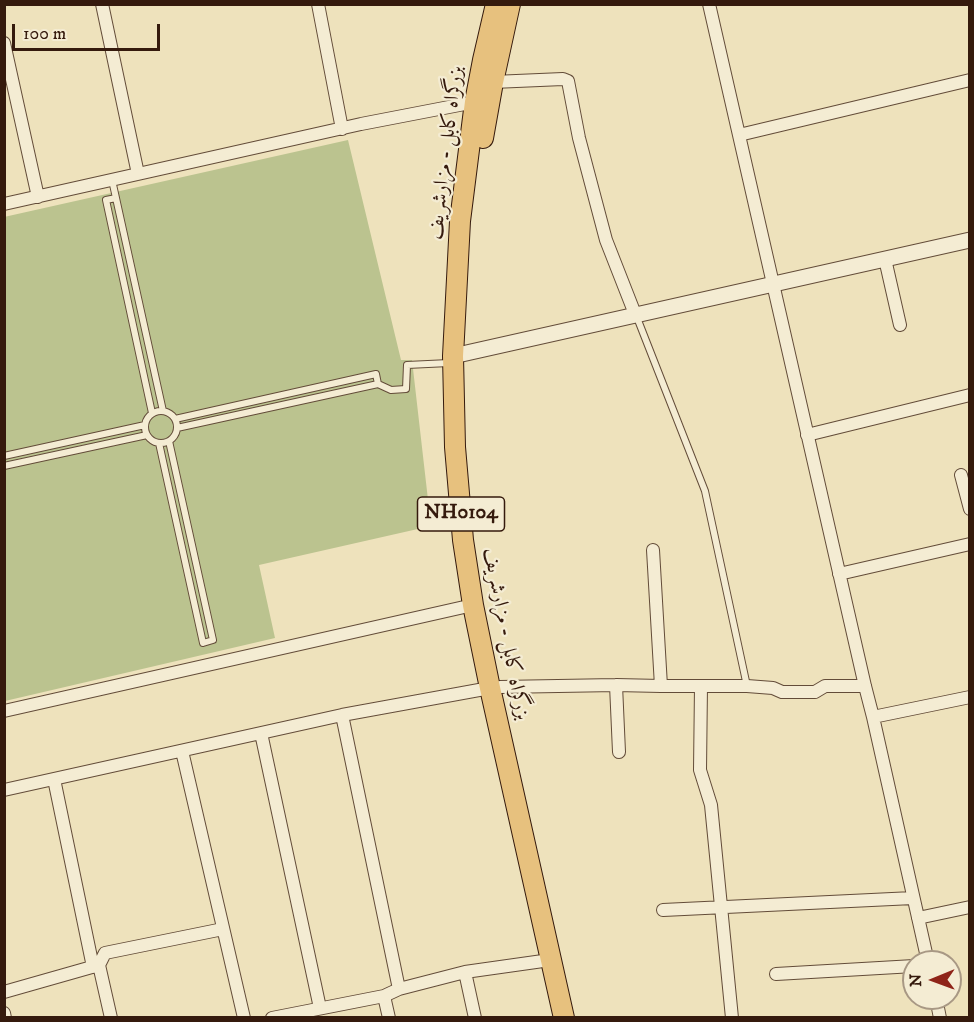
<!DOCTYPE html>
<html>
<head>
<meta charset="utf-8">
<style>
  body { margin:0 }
  #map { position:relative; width:974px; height:1022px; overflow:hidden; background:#eee2bc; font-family:"IM FELL DW Pica",serif }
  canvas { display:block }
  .frame { position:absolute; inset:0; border:6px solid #351a0d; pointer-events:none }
  .north { position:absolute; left:902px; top:950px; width:60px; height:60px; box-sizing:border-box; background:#f4ecd3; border:2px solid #a89884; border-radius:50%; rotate:269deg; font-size:16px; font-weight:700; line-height:24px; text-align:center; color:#351a0d }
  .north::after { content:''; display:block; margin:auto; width:21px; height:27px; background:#8f2418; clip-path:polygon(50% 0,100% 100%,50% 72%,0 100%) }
  .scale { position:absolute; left:12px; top:24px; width:148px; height:27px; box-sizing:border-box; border:3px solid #351a0d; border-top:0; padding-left:8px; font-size:18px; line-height:21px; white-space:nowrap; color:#351a0d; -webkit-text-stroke:4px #f4ecd3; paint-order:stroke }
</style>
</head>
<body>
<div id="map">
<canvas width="974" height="1022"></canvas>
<div class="frame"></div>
<div class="north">N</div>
<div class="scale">100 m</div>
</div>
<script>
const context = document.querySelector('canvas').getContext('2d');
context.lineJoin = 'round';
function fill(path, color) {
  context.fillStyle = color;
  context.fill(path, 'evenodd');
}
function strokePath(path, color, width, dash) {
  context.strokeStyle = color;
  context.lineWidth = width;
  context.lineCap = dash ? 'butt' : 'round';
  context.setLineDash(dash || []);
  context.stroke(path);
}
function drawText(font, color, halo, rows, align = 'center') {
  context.font = font + ' "IM FELL DW Pica",Amiri,serif';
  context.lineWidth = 4.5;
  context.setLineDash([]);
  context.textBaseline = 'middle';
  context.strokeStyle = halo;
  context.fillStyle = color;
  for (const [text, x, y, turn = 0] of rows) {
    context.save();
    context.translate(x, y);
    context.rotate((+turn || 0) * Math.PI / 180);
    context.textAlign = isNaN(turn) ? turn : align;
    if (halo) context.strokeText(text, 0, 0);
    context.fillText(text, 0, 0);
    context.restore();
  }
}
fill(new Path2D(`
  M348,140L401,360H412L431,526L259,565L275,638L5,701L4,217Z`), '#bbc38f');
const service = new Path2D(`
  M112,180L116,198
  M636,315L705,491L747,686
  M145 427a16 16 0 1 1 32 0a16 16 0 1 1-32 0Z
  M152,413L106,200L116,198L163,411
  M175,419L376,374L378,384L391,390L406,389L407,365L449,363
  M177,428L378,384
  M159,443L203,643L213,640L169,441
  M4,456L145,425
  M4,466L147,435`);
const minor = new Path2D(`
  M102,4L138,174
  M318,4L342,129
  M709,4L865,686L873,717L928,962
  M4,43L38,197
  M493,82L563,79L568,81L579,138L606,240L635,314
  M739,135L970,80
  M4,204L361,124L475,102
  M885,259L900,325
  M807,435L970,395
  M961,475L970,509
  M653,550L661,686
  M839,574L970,544
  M616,685L619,752
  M701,686L700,770L711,805L732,1018
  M500,687L616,685L661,686H747L773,688L782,692H815L825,686H865
  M4,711L473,605
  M342,715L399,989
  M873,717L970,697
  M261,733L320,1008
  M182,751L244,1018
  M54,779L93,967
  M4,790L342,715L490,688
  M663,910L913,898
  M918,918L970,907
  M99,965L111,1018
  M465,972L475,1018
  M776,974L914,966
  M4,992L99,965L105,953L223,929
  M384,996L389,1018
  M936,998L940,1018
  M4,1013L5,1018
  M272,1018L384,996L399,989L465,972L550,960`);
const tertiary = new Path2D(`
  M453,356L970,240`);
const trunk = new Path2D(`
  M496,4L483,60L475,102L460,221L453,356L455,447L463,540L473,605L490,688L564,1018
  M483,138L493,82L510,4`);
strokePath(service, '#634c39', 8);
strokePath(minor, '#634c39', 14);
strokePath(tertiary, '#634c39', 17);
strokePath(trunk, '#351a0d', 22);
strokePath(service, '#f4ecd3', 6);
strokePath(minor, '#f4ecd3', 12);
strokePath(tertiary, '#f4ecd3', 15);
strokePath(trunk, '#e7c17e', 20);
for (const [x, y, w] of [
  [461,514,87]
]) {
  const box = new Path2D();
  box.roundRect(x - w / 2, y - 17, w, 34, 4.5);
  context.fillStyle = '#f4ecd3';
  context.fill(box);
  strokePath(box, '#351a0d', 1.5);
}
drawText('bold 20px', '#351a0d', null, [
  ["NH0104",461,514]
]);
drawText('21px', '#351a0d', '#f4ecd3', [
  ["بزرگراه کابل - مزارشریف",447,153,-83],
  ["بزرگراه کابل - مزارشریف",505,634,79]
]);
</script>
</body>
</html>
